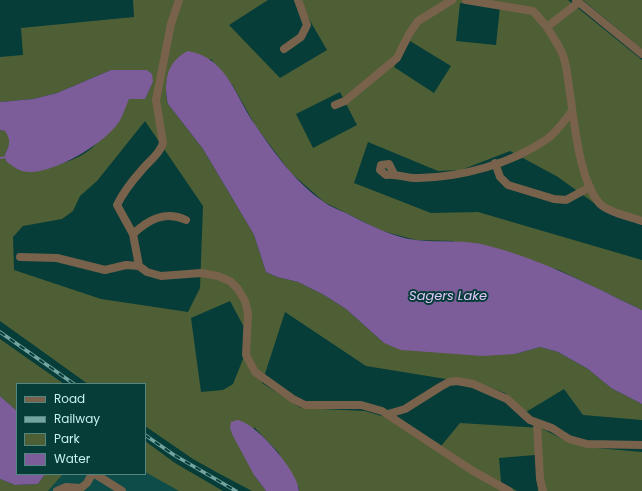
<!DOCTYPE html>
<html>
<head>
<meta charset="utf-8">
<style>
  body { margin:0 }
  #map { position:relative; width:642px; height:491px; overflow:hidden; background:#063d39; font-family:Poppins,sans-serif }
  canvas { display:block }
  .legend { position:absolute; left:16px; top:383px; width:130px; height:92px; box-sizing:border-box; background:#063d39; border:1px solid #538581; margin:0; padding:5px 7px; list-style:none; font-size:12px; color:#c7f2ed }
  .legend li { display:flex; align-items:center; gap:8px; height:20px }
  .legend b { width:20px; border:1px solid #538581 }
</style>
</head>
<body>
<div id="map">
<canvas width="642" height="491"></canvas>
<ul class="legend">
<li><b style="height:5px;background:#78624b"></b>Road</li>
<li><b style="height:5px;background:#74a49f"></b>Railway</li>
<li><b style="height:11px;background:#4e5f35"></b>Park</li>
<li><b style="height:11px;background:#7c5d99"></b>Water</li>
</ul>
</div>
<script>
const context = document.querySelector('canvas').getContext('2d');
context.lineJoin = 'round';
function fill(path, color) {
  context.fillStyle = color;
  context.fill(path, 'evenodd');
}
function strokePath(path, color, width, dash) {
  context.strokeStyle = color;
  context.lineWidth = width;
  context.lineCap = dash ? 'butt' : 'round';
  context.setLineDash(dash || []);
  context.stroke(path);
}
function drawText(font, color, halo, rows, align = 'center') {
  context.font = font + ' Poppins,sans-serif';
  context.lineWidth = 4;
  context.setLineDash([]);
  context.textBaseline = 'middle';
  context.strokeStyle = halo;
  context.fillStyle = color;
  for (const [text, x, y, turn = 0] of rows) {
    context.save();
    context.translate(x, y);
    context.rotate((+turn || 0) * Math.PI / 180);
    context.textAlign = isNaN(turn) ? turn : align;
    if (halo) context.strokeText(text, 0, 0);
    context.fillText(text, 0, 0);
    context.restore();
  }
}
fill(new Path2D(`
  M145,472L179,491H48L63,474H145Z`), '#0d4c48');
fill(new Path2D(`
  M133,0H268L229,25L280,78L327,50L298,0H568L642,60V219L594,203L558,177L510,151L461,170L438,171L368,142L354,183L431,213L478,212L642,260V310L559,270L452,241L416,240L382,231L324,202L290,172L255,125L233,86L211,59L167,79L166,96L168,104L203,149L247,223L254,235L266,272L277,277L298,282L324,295L346,309L384,343L515,354L540,347L558,352L588,369L611,388L642,404V420L583,415L564,389L526,412L505,393L474,381L446,379L366,366L285,312L262,383L301,408L365,411L385,417L437,451L460,423L541,428L564,440L585,447L642,452V491H538L535,455L499,458L501,482L517,491H299V488L278,452L254,427V475L266,491H252L218,473L193,459L145,426V384H88L0,321V130L5,131L10,138L9,146L5,154L35,171C53,166 77,161 92,148C106,135 117,115 129,99H145L153,82L111,70L57,93L33,99L0,102V57L23,55L21,28L134,17ZM460,3L500,7L496,45L456,41ZM410,41L451,66L434,93L394,67ZM340,92L357,125L313,148L296,114ZM145,121L203,206L200,288L188,312L101,299L14,270L13,237L23,226L62,219L73,211L80,196L97,181ZM230,301L245,329L243,359L233,384L223,390L201,392L191,318Z
  M583,0H642V49Z
  M0,339L64,384H17V411L0,396Z
  M145,441L175,463L223,491H179L145,472Z
  M45,474H63L48,491H0V479L15,485L38,484Z`), '#4e5f35');
fill(new Path2D(`
  M188,51C228,58 235,97 256,126C275,154 296,183 324,202C331,207 339,210 346,213C368,224 391,237 416,240C440,243 465,239 489,246C543,260 592,286 642,310V404L611,388L588,369L558,352L540,347L515,354L483,356L401,350L384,343L346,309L324,295L298,282L277,277L266,272L254,235L247,223L203,149L168,104C163,82 167,61 188,51Z
  M111,70H147L152,74L153,82L145,99H129C125,108 122,120 115,127C100,146 47,178 22,171C16,169 11,165 6,161L5,154C10,145 11,140 5,131L0,130V102L33,99L57,93Z
  M0,396L17,411V474H45L38,484L15,485L0,479Z
  M237,420C256,422 299,473 299,491H266L254,475L232,434L230,427L231,422Z`), '#7c5d99');
strokePath(new Path2D(`
  M0,158L7,157`), '#7c5d99', 2);
strokePath(new Path2D(`
  M466,0L533,11L547,27L579,2
  M576,0L642,54
  M547,27C553,38 563,50 565,62C573,99 575,176 600,204C608,212 631,217 642,221
  M284,49L301,37L307,25L298,0
  M335,105L345,101L397,58L409,34L418,21L452,0
  M495,163L500,177L508,185L554,199L566,200L590,187
  M394,174L389,164L381,165L380,170L386,175C397,173 407,179 419,178C462,177 511,164 547,139C557,132 564,121 572,111
  M133,234C148,220 165,210 186,220
  M20,257L57,258L105,270L126,265L139,266L147,272L161,276L201,273L218,276L230,281L238,289L245,301L248,313L246,355L255,372L293,399L305,405H361L382,411L473,471L509,491
  M139,266L133,234L117,205C123,193 132,181 141,171C148,162 160,154 163,143L156,100L171,24L179,0
  M388,414L405,409L440,387L449,382L457,381L473,384L507,399L530,420L552,428L569,439L587,444L642,445
  M537,423L540,479L543,491
  M95,474L122,491
  M57,491L66,487L81,488L87,483L92,474`), '#78624b', 8);
const rail = new Path2D(`
  M0,332L74,384
  M145,435L174,455L236,491`);
strokePath(rail, '#74a49f', 3.5);
strokePath(rail, '#063d39', 2, [6]);
drawText('italic 13px', '#e0c6fb', '#063d39', [
  ["Sagers Lake",448,297]
]);
</script>
</body>
</html>
